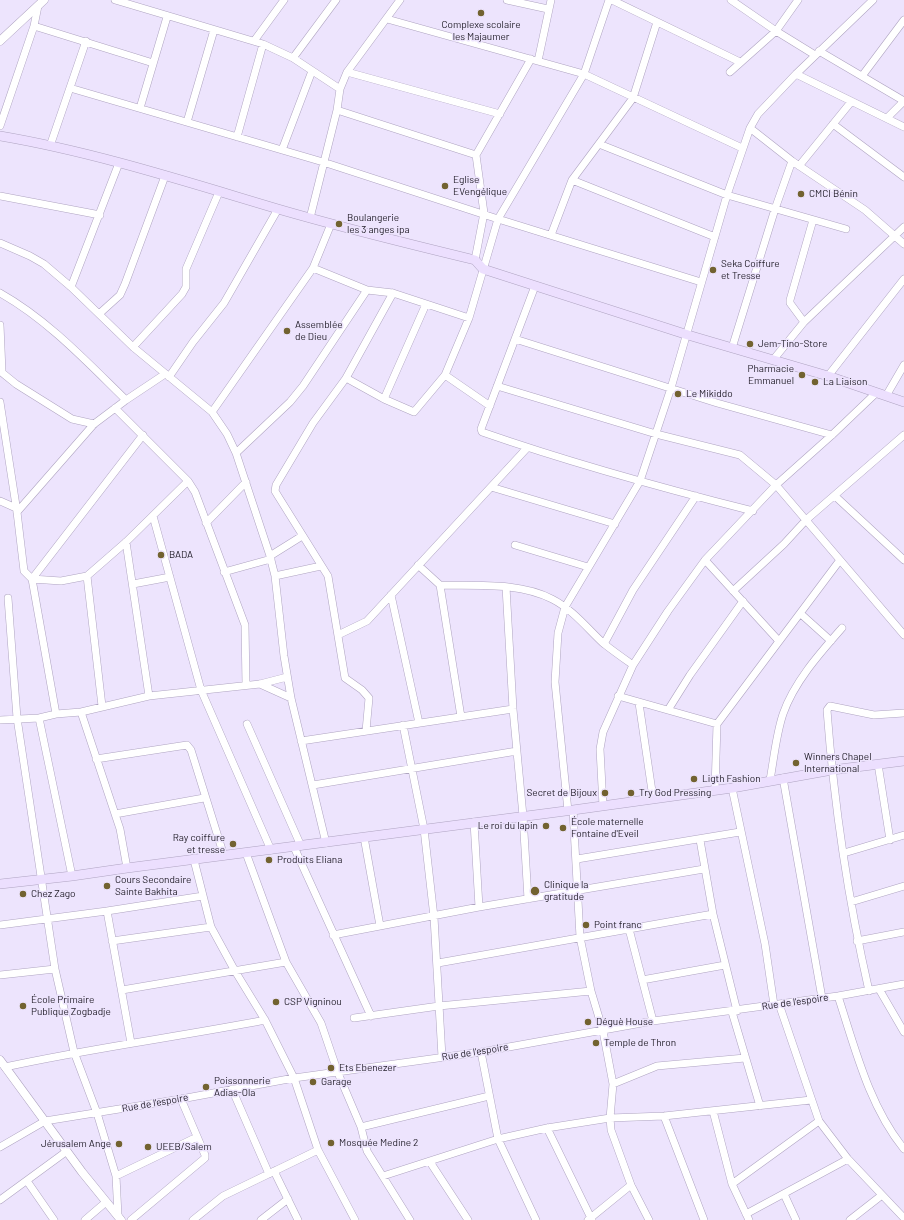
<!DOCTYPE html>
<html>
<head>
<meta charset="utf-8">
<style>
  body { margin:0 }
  canvas { display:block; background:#ede4fd }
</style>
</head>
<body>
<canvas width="904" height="1220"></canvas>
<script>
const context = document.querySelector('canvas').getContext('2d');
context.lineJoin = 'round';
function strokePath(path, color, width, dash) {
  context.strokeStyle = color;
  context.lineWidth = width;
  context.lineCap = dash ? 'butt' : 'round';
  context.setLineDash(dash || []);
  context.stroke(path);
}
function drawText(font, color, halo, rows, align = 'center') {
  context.font = font + ' Barlow,sans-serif';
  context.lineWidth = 3;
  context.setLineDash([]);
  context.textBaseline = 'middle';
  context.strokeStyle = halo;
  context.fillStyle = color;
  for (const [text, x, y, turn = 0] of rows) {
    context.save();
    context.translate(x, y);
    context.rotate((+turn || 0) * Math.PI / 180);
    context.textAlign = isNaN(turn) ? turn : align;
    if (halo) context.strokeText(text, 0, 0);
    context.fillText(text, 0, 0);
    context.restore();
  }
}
const minor = new Path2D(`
  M115,0L263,44L293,58L340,89
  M507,0L548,9
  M612,0L740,62
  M731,0L776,31L815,55
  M387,19L584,74L742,148
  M34,26L153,63
  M254,41L284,0
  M819,51L904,101
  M293,58L336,0
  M538,61L551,0
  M347,72L500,114
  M730,72L776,31L798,0
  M796,74L904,127
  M862,76L904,20
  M70,88L323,162L498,219L701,282
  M140,108L167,17
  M337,110L476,155
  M887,118L904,101
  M187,122L214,30
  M833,124L904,177
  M0,126L34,26L38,6
  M750,128L792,161L865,210L904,244
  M237,137L263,44
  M599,144L727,195L846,229
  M50,146L86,41
  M282,150L312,71
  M799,166L851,102
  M572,180L715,237
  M0,196L100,215
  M310,218L337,110L340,89L347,72L400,0
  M551,235L572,180L633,98L657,22
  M0,243L30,256L44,264L71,287L133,347L212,412L227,434L236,453L270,556L275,576L284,656L291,698L326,843
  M475,260L484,213L476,155L531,59
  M313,268L367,290L393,293L469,318
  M535,286L481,429L482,432C571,463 662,488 753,511
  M71,287L119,163
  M0,293C48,320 87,362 126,400
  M99,314L120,295L125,284L165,176
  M804,322L790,303V300L813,220
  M0,325L2,372
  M515,339L717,403L832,435
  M133,347L182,294L186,287V269L219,192
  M732,348L775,209L792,161
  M773,360L804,322L904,227
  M0,371L16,384L72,419L94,424
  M445,375L490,406
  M828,376L904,279
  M169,377L193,342L224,303L278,209
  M346,378L384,399L414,412L445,375L469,318L498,219L584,74L609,0
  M497,386L656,434L740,455L776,485L904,635
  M886,396L904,365
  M384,399L426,304
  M0,402L17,512L24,571L32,579L56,714
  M115,408L188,481L195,492L245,625L246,685
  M212,412L313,268L331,224
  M236,453L290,402L303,386L367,290
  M491,487L615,524
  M835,496L904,560
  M0,501L16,508
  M17,512L94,424L126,400L165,374
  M153,516L201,690L271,850
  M206,523L246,482
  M126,542L149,696
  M515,545L588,567
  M270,556L302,536
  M705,560L778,640
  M418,565L440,585L461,717
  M224,572L271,559
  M87,576L102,706
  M275,576L321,566
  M32,579L61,581L87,576L126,542L188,481
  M32,579L143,435
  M133,584L170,577
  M440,585C477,586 519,582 552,599C572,609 587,628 603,643C613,651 623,658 633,665
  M506,587L513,709L523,816L528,899
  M733,591L784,544L806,520L904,435
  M391,595L419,723
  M8,598L17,718L55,969L74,1052L97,1113L116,1176L118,1216
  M801,614L831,641
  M338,635L367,621L527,448
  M604,644L633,590L696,496
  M260,684L291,698
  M618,696L717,724
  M639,703L653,798
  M668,710L690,675L743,601
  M81,712L120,829L127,868
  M39,718L72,876
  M0,720L39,718L56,714L81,712L149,696L260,684L287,677
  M247,724L301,846
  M403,725L424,829L434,917L442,1057
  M366,731L369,698L362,690L345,678L328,576L278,496L275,491L276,485L313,423L346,378L393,293
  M301,741L513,709
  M96,759L187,745L191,750L224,856
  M878,764L890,840
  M783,778L822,998
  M770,780C774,758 776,735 783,714C794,682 820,653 842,628
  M313,785L517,751
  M732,788L765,944L774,1005
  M715,790L717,724L840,560
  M603,806L600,749L603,732L633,665L668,611L705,560L776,485L832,435L876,393
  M573,810L580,937L591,991L603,1031L613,1084L610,1118L611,1130L631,1185L649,1220
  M568,811L555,682L558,633L565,607L640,481L671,388L727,195L750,128L758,114L796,74L873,0
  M115,814L204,798
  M474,822L479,907
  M364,837L380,926
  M700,840L713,914L737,1011
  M294,847L371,1016
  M246,853L286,962L321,1023L338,1073L361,1127L367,1151L410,1220
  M844,853L904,835
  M577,859L740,832
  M194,860L211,927L235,971L265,1020L294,1078L318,1150L355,1220
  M851,902L904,886
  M107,911L131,1043
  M0,925L107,911L203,896
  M629,929L653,1021
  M333,935L479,907L704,869
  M112,941L211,927
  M857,941L904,932
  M438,963L713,914
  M0,975L55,969
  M642,980L725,965
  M879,989L904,1032
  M122,990L286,962
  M869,991C848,899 834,804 827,710L830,706L874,715L904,713
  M838,996C855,1048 869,1106 904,1149
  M779,1004L819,1121L848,1159L904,1218
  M732,1012L760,1106
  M354,1018L439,1006L591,991
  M481,1052L498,1139L536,1220
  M5,1067C91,1048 178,1037 265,1020
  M613,1084L657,1066L745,1058
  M232,1089L269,1174
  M713,1111L732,1184L749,1220
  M664,1116L704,1220
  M361,1127L489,1096
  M547,1128L592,1220
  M0,1147L45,1121L181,1099L294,1078L481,1052L653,1021L838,996L904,984
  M430,1162L468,1220
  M274,1171L298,1220
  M116,1176L197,1137
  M383,1176L498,1139L547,1128L610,1118L664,1116L811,1100
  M27,1181L54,1220
  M732,1184L819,1121
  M784,1194L796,1220
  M0,1200L67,1151
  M746,1214L848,1159
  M85,1220L106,1202
  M131,1220L205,1158V1155L181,1099
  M193,1220L223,1196L318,1150
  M261,1220L288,1199
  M588,1220L631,1185
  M850,1220L882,1195`);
const tertiary = new Path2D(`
  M0,41L44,0
  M0,1060L82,1172L121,1220`);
const secondary = new Path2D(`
  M0,136C94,152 187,182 278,209C343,228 409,244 475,260L483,269L688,335L828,376L904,402
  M0,884L72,876L127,868L573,810L732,788L832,770L904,761`);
strokePath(minor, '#afa4c1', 8);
strokePath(tertiary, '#afa4c1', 9);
strokePath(secondary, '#afa4c1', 10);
strokePath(minor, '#fff', 7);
strokePath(tertiary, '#fff', 8);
strokePath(secondary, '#ecdffe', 9);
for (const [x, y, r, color] of [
  [481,13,4,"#726230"],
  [445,186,4,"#726230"],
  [801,194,4,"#726230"],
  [339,224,4,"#726230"],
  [713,270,4,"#726230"],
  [287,331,4,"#726230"],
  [750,344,4,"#726230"],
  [802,375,4,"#726230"],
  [815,382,4,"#726230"],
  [678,394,4,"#726230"],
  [161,555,4,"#726230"],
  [796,763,4,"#726230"],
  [694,779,4,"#726230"],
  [605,793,4,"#726230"],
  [631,793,4,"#726230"],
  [546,826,4,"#726230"],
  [563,828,4,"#726230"],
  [233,844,4,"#726230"],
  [269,860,4,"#726230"],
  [107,886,4,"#726230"],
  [535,891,5,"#726230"],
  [23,894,4,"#726230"],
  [586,925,4,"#726230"],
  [276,1002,4,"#726230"],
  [23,1006,4,"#726230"],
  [588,1022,4,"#726230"],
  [596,1043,4,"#726230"],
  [331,1068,4,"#726230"],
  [313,1082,4,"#726230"],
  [206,1087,4,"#726230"],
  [331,1143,4,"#726230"],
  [119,1144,4,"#726230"],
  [148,1147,4,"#726230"]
]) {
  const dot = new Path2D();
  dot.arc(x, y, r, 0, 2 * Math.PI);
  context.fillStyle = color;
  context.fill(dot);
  strokePath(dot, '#ede4fd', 1.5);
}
drawText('10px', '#211d28', '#ede4fd', [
  ["Complexe scolaire",481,25,"center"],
  ["les Majaumer",481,37,"center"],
  ["Eglise",453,180],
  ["EVengélique",453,192],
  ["CMCI Bénin",809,194],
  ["Boulangerie",347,218],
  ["les 3 anges ipa",347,230],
  ["Seka Coiffure",721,264],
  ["et Tresse",721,276],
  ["Assemblée",295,325],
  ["de Dieu",295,337],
  ["Jem-Tino-Store",758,344],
  ["Pharmacie",794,369,"right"],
  ["Emmanuel",794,381,"right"],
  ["La Liaison",823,382],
  ["Le Mikiddo",686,394],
  ["BADA",169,555],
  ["Winners Chapel",804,757],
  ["International",804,769],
  ["Ligth Fashion",702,779],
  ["Secret de Bijoux",597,793,"right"],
  ["Try God Pressing",639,793],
  ["École maternelle",571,822],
  ["Fontaine d'Eveil",571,834],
  ["Le roi du lapin",538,826,"right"],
  ["Ray coiffure",225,838,"right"],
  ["et tresse",225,850,"right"],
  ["Produits Eliana",277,860],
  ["Cours Secondaire",115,880],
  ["Sainte Bakhita",115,892],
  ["Clinique la",544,885],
  ["gratitude",544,897],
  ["Chez Zago",31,894],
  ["Point franc",594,925],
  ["École Primaire",31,1000],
  ["Publique Zogbadje",31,1012],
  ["CSP Vigninou",284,1002],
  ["Déguè House",596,1022],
  ["Temple de Thron",604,1043],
  ["Ets Ebenezer",339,1068],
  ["Poissonnerie",214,1081],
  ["Adias-Ola",214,1093],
  ["Garage",321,1082],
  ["Mosquée Medine 2",339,1143],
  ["Jérusalem Ange",111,1144,"right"],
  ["UEEB/Salem",156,1147]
], 'left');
drawText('10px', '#211d28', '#ede4fd', [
  ["Rue de l'espoire",795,1002,-8],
  ["Rue de l'espoire",475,1052,-9],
  ["Rue de l'espoire",155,1103,-10]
]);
</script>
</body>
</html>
